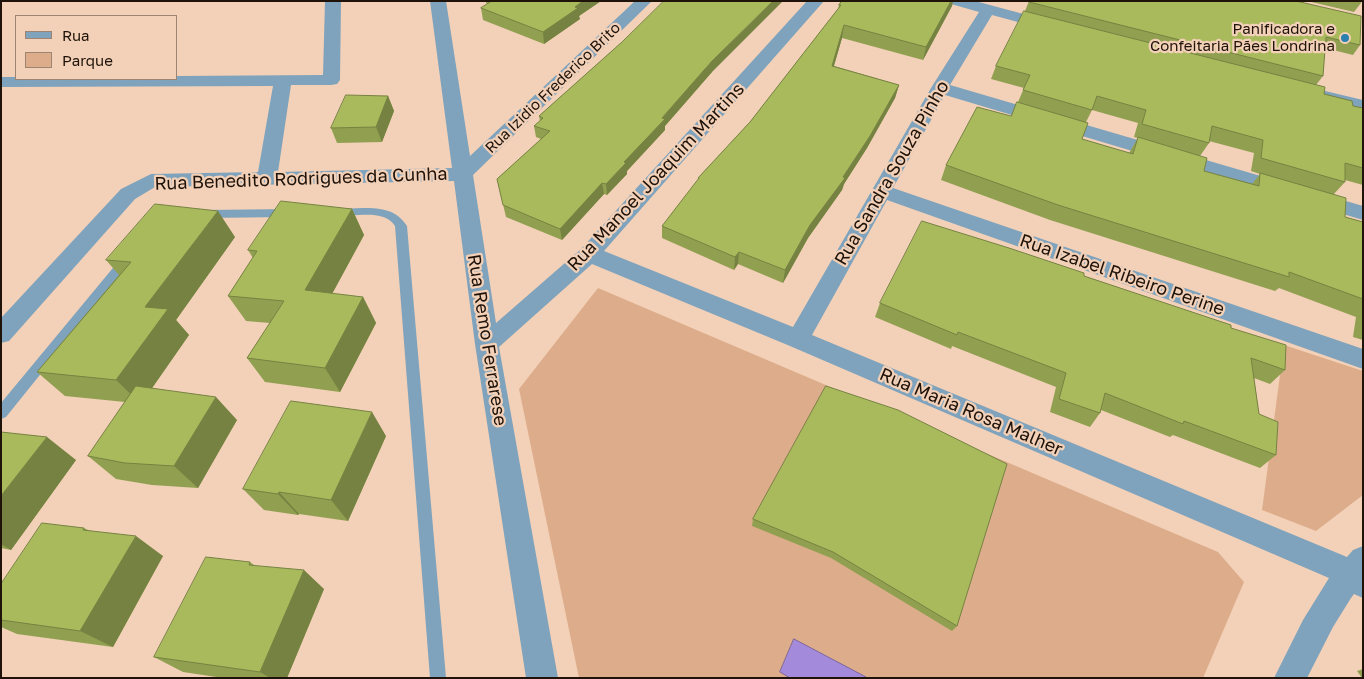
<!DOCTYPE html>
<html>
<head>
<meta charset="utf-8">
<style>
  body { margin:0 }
  #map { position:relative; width:1364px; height:679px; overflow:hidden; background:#f3d1b8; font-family:"Golos Text",sans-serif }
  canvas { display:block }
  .frame { position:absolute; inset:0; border:2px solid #1e1209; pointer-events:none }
  .legend { position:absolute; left:15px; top:15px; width:162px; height:65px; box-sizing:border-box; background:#f3d1b8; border:1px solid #9e8572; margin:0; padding:6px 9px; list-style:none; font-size:15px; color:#1e1209 }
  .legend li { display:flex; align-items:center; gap:10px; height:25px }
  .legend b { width:25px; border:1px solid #9e8572 }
</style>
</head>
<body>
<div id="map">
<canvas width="1364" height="679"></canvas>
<div class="frame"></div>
<ul class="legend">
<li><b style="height:6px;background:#7fa3bc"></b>Rua</li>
<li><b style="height:14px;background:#ddad8b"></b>Parque</li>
</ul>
</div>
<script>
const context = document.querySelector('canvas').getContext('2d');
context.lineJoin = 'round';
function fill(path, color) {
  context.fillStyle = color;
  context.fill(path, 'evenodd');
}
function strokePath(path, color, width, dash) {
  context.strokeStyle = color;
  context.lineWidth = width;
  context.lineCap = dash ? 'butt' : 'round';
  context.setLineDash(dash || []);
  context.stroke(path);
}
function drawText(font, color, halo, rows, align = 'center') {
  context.font = font + ' "Golos Text",sans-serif';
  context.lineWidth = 4.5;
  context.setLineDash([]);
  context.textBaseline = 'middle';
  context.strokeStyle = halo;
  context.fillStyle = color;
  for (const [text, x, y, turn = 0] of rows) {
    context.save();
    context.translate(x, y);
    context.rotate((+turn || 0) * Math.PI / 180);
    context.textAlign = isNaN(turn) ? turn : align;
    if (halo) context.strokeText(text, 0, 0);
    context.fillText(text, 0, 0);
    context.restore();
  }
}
fill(new Path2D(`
  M598,288L1218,552L1244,582L1203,678H579L519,389Z
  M1284,345L1363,371V495L1316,531L1262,510Z`), '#ddad8b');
const water = new Path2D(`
  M794,639L866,677V678H790L780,672Z`);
fill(water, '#a48adb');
strokePath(water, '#7c669c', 1);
fill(new Path2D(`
  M363,208C382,208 397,210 407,226L446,678H430L395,226C385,209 354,216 337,217L332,213L337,209Z
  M290,209L295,213L290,217L205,218L200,214L205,210Z
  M126,256L130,257L132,260L130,263L6,417L1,419V403L122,257Z`), '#7fa3bc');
fill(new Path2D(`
  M325,1H341L340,80L337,84L331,85H291L278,172L452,168L430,1H446L470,156L635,1H652L473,175L496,323L581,249L807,1H824L604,251L793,327L931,88L979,12L951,4L948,1H975L1057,23L1059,26L1051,31L992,15L950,85L1363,206V220L945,95L893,188L1363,349V369L887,200L812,335L1347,557L1353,550L1363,546V598L1354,594L1351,598L1333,627L1307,678H1274L1303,620L1329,578L790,346L592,264L499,347L558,678H526L475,344L454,181L155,187L135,199L9,341L1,343V318L121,189L151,174L258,172L273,86L1,87V77H16V79H176V76L323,75Z
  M1321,90L1363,100V111L1315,99L1312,95L1315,91Z`), '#7fa3bc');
fill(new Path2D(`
  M486,1H601L579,16L580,19L544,44L483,20L481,8L488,4L486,3Z
  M842,1H953L952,6L923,60L842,38L834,66L899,85L895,98L867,148L844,184L842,190L808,238L783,283L738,264L734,270L662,238V226L698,181V178L750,122L838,9L839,5Z
  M1029,1H1296L1360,45L1353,55L1325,48L1323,76L1316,85L1324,94L1353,106L1363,108V185L1345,180V182L1333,195L1345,217L1363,222V340L1353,337L1356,317L1279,288L1275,291L1050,220L941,180L946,165L1011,116L1018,102L1024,88L991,79L996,66L1025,11ZM1092,110L1138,123L1134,137L1138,138L1129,153L1082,139L1086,122ZM1209,141L1254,153L1251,171L1260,174L1252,184L1204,171L1200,156L1209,143Z
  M1307,1H1361V3L1354,12Z
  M622,42L712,72L665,126V130L627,171V174L607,195L604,194L562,240L506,217L497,179L541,139L536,137L534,126L540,121L539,116Z
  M388,96L394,111L382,142L337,143L331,128Z
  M352,209L364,235L332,294L363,297L376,323L340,392L265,382L247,358L270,323L246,321L228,296L253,258L248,250Z
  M235,237L176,320L189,335L152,388L237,420L198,488L152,485L116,479L88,456L125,402L65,396L37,372L119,275L106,260Z
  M1084,276L1231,328L1285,370L1270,384L1254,378L1259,414L1276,455L1260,468L1173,435L1170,437L1101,410L1100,413L1090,427L1050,412L1056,387L952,346L951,349L875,317L880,303Z
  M898,410L957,626L952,631L831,558L752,526L753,519Z
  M1,432L76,460L11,550L1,548Z
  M386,436L348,521L299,514L298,515L264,510L243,489Z
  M84,528L88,530L163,556L113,647L17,634L1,627V584Z
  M250,562L254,565L324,589L287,678H223L183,672L154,657Z
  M1363,669V678H1362L1357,671Z`), '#91a050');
fill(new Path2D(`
  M583,1H601L579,16L580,19L544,44L543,32Z
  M773,1H783L712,72L665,126V130L627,171V174L607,195L606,184L624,162L712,61Z
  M951,1H953L952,6L923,60L926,47Z
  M844,25L842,38L830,79L832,66Z
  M899,85L895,98L867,148L844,184L842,190L808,238L783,283L785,270L810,225Z
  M388,96L394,111L382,142L376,127Z
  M602,183L604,194L562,240L560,229Z
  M352,209L364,235L320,316L305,290Z
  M218,211L235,237L176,320L189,335L141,404L116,380L145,307Z
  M739,252L738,264L734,270L735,257Z
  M363,297L376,323L340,392L325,368Z
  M216,397L237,420L198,488L174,466Z
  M372,412L386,436L348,521L331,500Z
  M47,437L76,460L11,550L1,544V496Z
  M279,492L299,514L298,515L278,494Z
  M136,536L163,556L113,647L80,631Z
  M304,570L324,589L287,678H270L260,672Z`), '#768241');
const building = new Path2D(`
  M492,1H583L575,7L578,8L543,32L481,8Z
  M664,1H773L712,61L662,118L665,119L624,162L626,163L606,184L602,183L560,229L503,205L497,179L550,131L534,126L543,118L539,116L622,42Z
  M842,1H951L926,47L844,25L832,66L899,85L870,136L843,177L845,178L810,225L785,270L739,252L735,257L662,226L699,178H698L750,122L841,5H839Z
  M1029,1H1296L1361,16L1360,45L1326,37L1323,76L1029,2Z
  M1024,11L1325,87L1324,94L1352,101L1353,106L1363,108V168L1345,163V182L1261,158L1263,140L1212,126L1209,143L1142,124L1146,110L1097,96L1092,110L1023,90L1030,75L996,66Z
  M346,95L388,96L376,127L331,128Z
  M1017,102L1088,123L1082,139L1133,154L1138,137L1207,158L1204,171L1259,186L1260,173L1346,198L1345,217L1363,222V299L1289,272V277L1058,205L946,165L977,107L1011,116Z
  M281,201L352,209L305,290L363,297L325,368L247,358L284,301L228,296L257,251L248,250Z
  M155,204L218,211L145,307L168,309L116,380L37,372L131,262L106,260Z
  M922,221L1009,248L1084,273V276L1231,325V328L1286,345L1285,370L1251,358L1259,414L1278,422L1276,455L1184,421L1183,424L1105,393L1100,413L1059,399L1066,373L958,332L957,335L880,303Z
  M136,386L216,397L174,466L125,463L88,456Z
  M826,386L898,410L1007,464L957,626L833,552L753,519Z
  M291,401L372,412L331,500L279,492L278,494L243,489Z
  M1,432L47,437L1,496Z
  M42,523L84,528L83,530L136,536L80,631L1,620V584Z
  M206,557L250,562L249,565L304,570L260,672L154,657Z`);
fill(building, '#a9ba5d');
strokePath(building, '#768241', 1);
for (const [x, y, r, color] of [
  [1345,38,5,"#2a80af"]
]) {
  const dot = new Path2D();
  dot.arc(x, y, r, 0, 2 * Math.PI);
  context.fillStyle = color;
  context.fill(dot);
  strokePath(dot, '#f3d1b8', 2);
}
drawText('15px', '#1e1209', '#f3d1b8', [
  ["Panificadora e",1335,29],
  ["Confeitaria Pães Londrina",1335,46]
], 'right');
drawText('15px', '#1e1209', '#f3d1b8', [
  ["Rua Izidio Frederico Brito",553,88,-44]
]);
drawText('18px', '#1e1209', '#f3d1b8', [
  ["Rua Sandra Souza Pinho",892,173,-60],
  ["Rua Manoel Joaquim Martins",656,177,-47],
  ["Rua Benedito Rodrigues da Cunha",301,179,-2],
  ["Rua Izabel Ribeiro Perine",1122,275,19],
  ["Rua Remo Ferrarese",487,340,81],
  ["Rua Maria Rosa Malher",971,412,23]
]);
</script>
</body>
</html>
